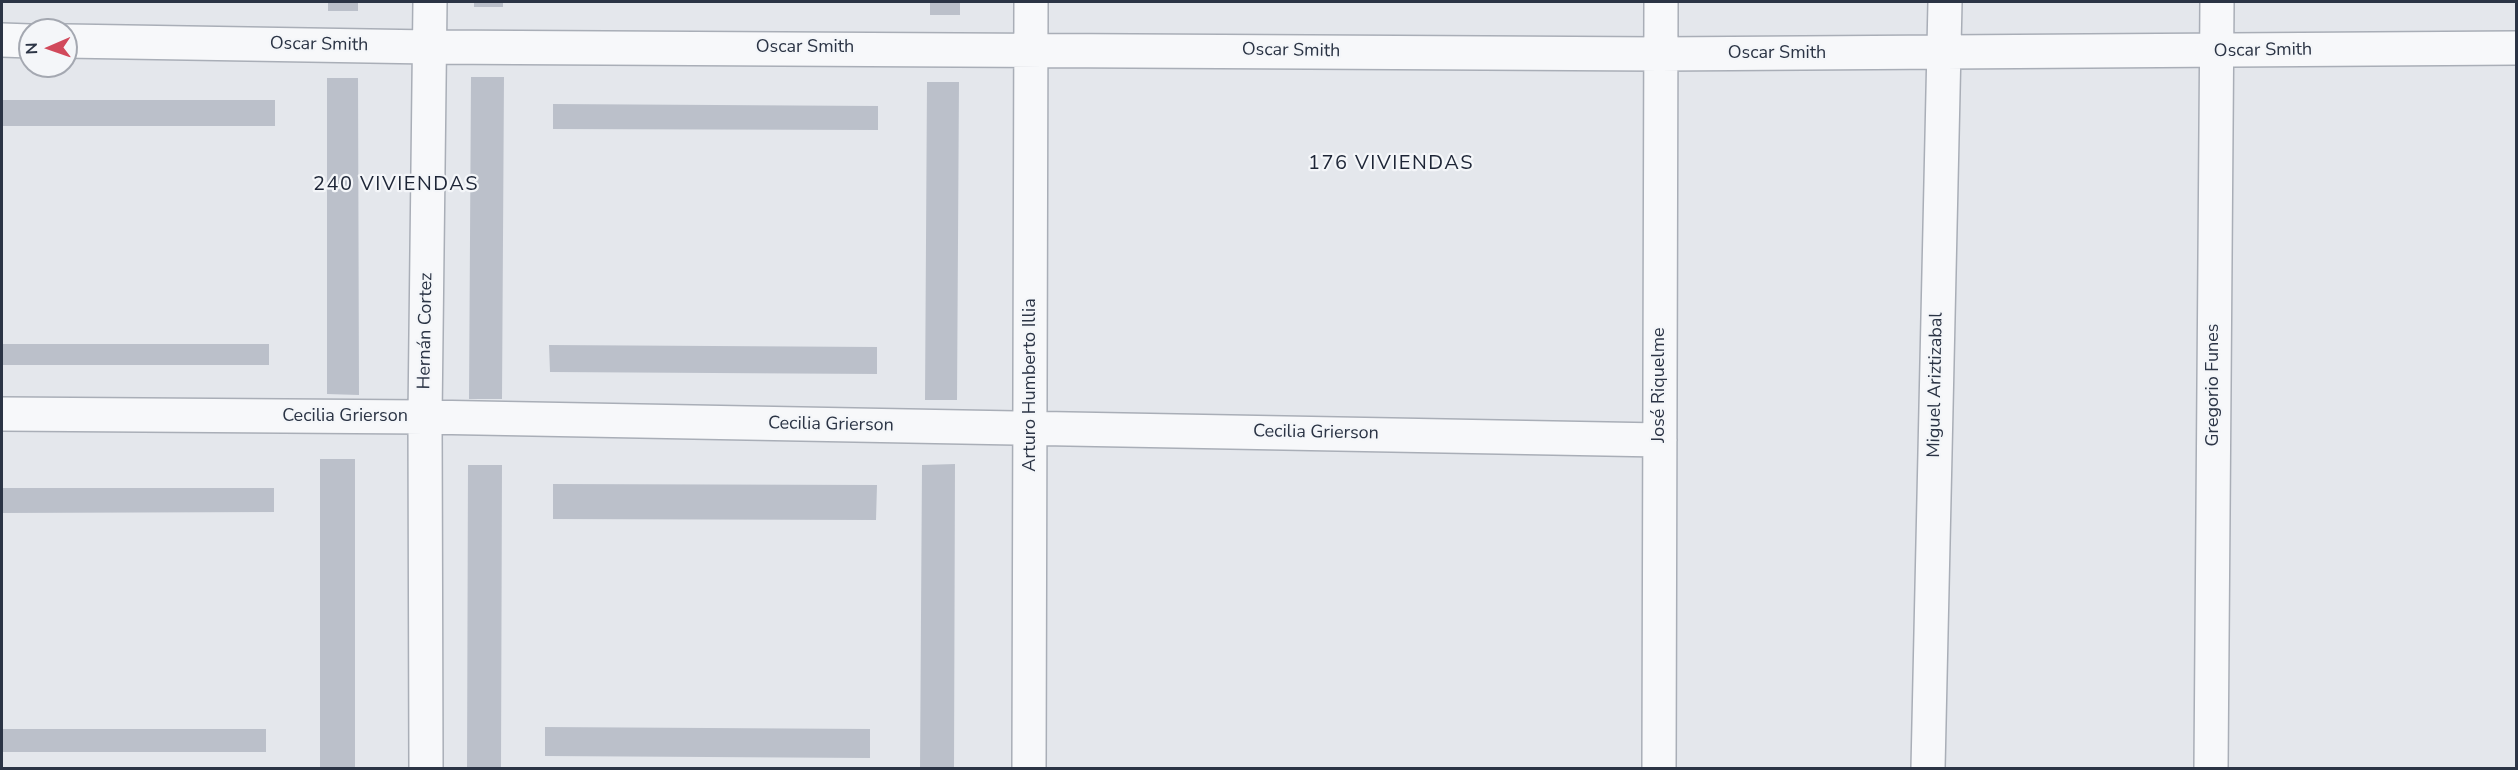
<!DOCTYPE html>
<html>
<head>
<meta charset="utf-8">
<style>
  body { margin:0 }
  #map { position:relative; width:2518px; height:770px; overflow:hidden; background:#e4e7ec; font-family:"Nunito Sans",sans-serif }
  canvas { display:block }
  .frame { position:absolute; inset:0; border:3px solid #2b3445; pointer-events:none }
  .north { position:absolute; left:18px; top:18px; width:60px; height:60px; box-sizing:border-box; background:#f4f6f9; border:2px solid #a4a8b1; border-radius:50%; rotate:268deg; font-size:16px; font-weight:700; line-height:24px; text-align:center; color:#2b3445 }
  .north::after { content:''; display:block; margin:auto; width:21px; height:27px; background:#d1495b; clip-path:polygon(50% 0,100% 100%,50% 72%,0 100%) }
</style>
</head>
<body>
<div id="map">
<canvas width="2518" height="770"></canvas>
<div class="frame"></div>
<div class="north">N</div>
</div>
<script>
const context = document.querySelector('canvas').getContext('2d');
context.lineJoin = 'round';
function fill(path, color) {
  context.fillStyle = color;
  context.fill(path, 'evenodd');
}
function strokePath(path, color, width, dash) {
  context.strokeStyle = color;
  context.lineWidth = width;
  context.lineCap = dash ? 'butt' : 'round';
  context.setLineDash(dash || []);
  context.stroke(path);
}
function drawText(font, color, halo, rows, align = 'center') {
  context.font = font + ' "Nunito Sans",sans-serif';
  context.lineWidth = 4.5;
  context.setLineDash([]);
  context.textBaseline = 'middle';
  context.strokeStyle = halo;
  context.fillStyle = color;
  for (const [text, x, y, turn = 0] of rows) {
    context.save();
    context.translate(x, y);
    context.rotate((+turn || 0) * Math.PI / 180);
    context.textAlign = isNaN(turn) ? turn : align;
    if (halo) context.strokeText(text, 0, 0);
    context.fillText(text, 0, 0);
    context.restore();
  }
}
fill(new Path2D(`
  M328,2H358V11H328Z
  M474,2H503V7H474Z
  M930,2H960V15H930Z
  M471,77H504L502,399H469Z
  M327,78H358L359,395L327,394Z
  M927,82H959L957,400H925Z
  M2,100H275V126H2Z
  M553,104L878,106V130L553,129Z
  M2,344H269V365H2Z
  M549,345L877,347V374L550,372Z
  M320,459H355V768H320Z
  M955,464L954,768H920L922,465Z
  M468,465H502L501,768H467Z
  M553,484L877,485L876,520L553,519Z
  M2,488H274V512L2,513Z
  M545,727L870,729V758L545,756Z
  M2,729H266V752H2Z`), '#bbc0ca');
const minor = new Path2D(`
  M2,40L30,41
  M66,41L430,47L1660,54L2516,48
  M2,414L425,417L1660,440
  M426,768L425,417L430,2
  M1029,768L1031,2
  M1659,768L1661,2
  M1928,768L1945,2
  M2211,768L2217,2`);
strokePath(minor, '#a9aeb7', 36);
strokePath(minor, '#f7f8fa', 33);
drawText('18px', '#2b3445', '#f4f6f9', [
  ["Oscar Smith",319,45,1],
  ["Oscar Smith",805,48],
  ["Oscar Smith",1291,51,1],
  ["Oscar Smith",2263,51,-1],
  ["Oscar Smith",1777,54],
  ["Hernán Cortez",426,331,-89],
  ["Arturo Humberto Illia",1031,385,-90],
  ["José Riquelme",1660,385,-90],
  ["Miguel Ariztizabal",1936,385,-89],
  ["Gregorio Funes",2214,385,-90],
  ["Cecilia Grierson",345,417],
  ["Cecilia Grierson",831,425,1],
  ["Cecilia Grierson",1316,433,1]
]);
context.letterSpacing = '1.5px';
drawText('20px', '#1d2536', '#f4f6f9', [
  ["176 VIVIENDAS",1391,164],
  ["240 VIVIENDAS",396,185]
]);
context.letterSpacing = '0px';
</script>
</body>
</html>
